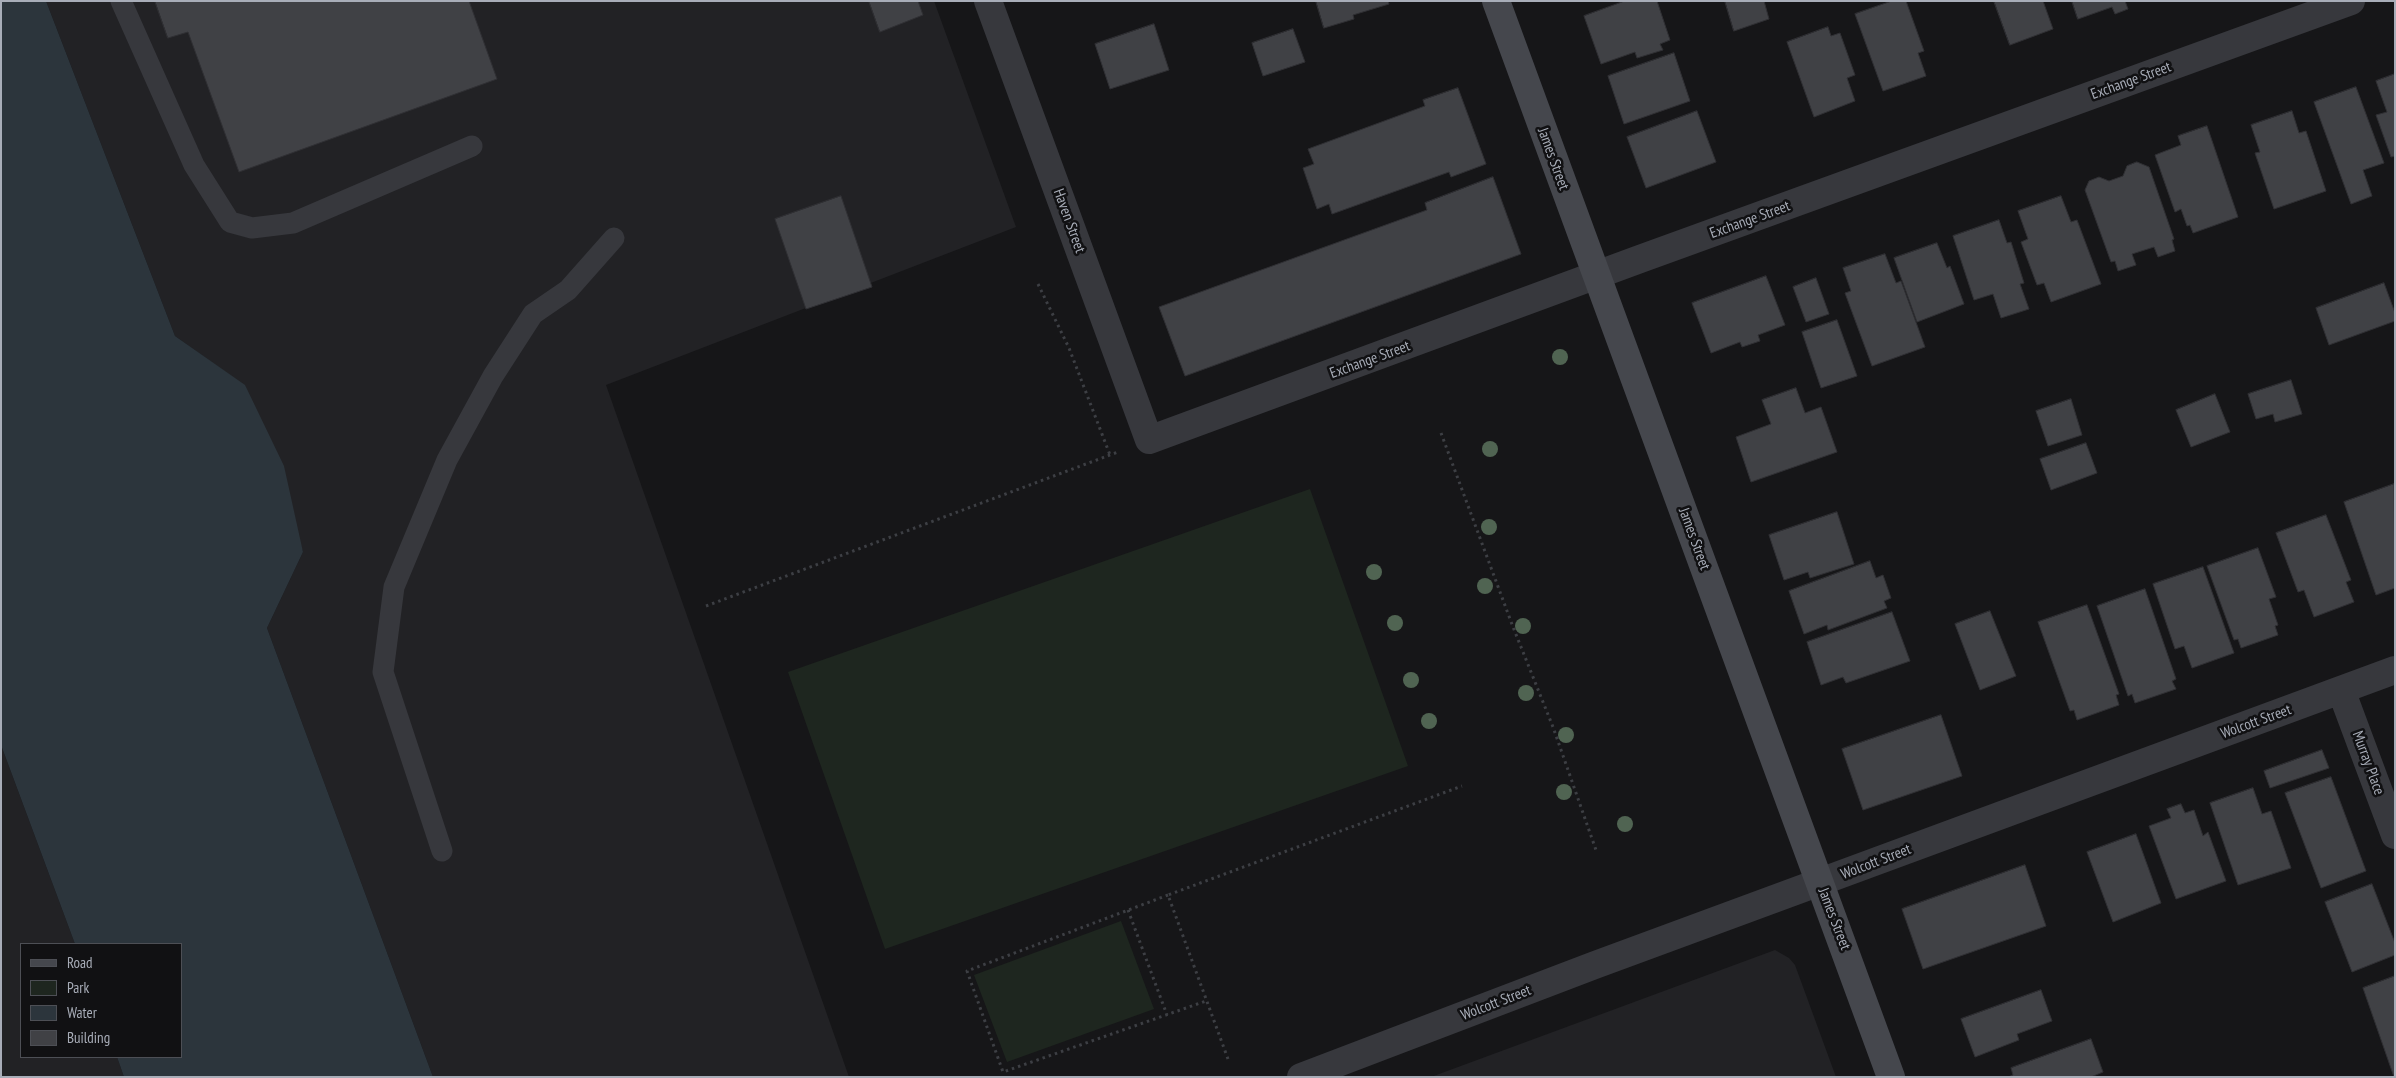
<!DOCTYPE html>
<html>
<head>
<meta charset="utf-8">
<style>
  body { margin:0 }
  #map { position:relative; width:2396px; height:1078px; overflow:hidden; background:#161618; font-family:"PT Sans Narrow",sans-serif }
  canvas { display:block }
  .frame { position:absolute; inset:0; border:2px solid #a8adb8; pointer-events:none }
  .legend { position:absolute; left:20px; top:943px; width:162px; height:115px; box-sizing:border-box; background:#111113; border:1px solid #4d4f55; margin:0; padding:6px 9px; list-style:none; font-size:15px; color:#a8adb8 }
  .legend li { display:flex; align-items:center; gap:10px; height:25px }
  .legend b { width:25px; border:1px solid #4d4f55 }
</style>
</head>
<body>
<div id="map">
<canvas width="2396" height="1078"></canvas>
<div class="frame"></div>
<ul class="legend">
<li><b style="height:6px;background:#45474d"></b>Road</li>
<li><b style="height:14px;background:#1e261f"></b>Park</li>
<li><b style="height:14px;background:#2c353c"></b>Water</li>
<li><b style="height:14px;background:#404145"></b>Building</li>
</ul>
</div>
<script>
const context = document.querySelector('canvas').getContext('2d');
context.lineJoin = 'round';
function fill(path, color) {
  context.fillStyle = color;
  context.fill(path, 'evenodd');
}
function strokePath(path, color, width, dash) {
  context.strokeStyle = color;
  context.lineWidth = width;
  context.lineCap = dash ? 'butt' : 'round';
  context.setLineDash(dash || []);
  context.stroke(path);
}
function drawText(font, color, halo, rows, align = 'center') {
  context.font = font + ' "PT Sans Narrow",sans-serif';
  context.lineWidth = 5;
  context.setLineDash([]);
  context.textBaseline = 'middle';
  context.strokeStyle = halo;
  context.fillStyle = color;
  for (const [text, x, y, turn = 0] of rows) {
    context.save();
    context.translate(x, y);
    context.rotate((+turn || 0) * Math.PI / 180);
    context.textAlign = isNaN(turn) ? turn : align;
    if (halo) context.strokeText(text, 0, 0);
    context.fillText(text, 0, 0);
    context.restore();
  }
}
fill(new Path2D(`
  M46,1H934L1016,227L606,385L849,1077H433L267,628L303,552L245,386L175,336Z
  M1,745L75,944H21V1057H117L124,1077H1Z
  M1775,950L1789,958L1795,965L1836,1077H1431Z`), '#222225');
fill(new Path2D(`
  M1310,489L1408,766L885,949L788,672Z
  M1121,921L1154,1009L1007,1062L974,975Z`), '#1e261f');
fill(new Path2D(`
  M1,1H46L175,336L245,385L284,466L303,552L267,628L433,1077H124L117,1057H181V944H75L1,745Z`), '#2c353c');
const building = new Path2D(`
  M155,1H469L497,79L239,172L188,32L168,38Z
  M869,1H918L923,15L880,32Z
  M1316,1H1388L1389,4L1353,15L1354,19L1324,28Z
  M1625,1H1657L1670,40L1660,44L1663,50L1637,58L1635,52L1601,64L1584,16Z
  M1725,1H1764L1769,19L1734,31Z
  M1892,1H1906L1924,51L1918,53L1926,76L1883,91L1855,14Z
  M1994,1H2043L2053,29L2010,45Z
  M2072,1H2125L2128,9L2115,14L2112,7L2078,19Z
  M1154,24L1169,70L1110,89L1095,44Z
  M1828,27L1831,36L1840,33L1855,75L1847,78L1855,101L1814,117L1787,42Z
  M1293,29L1305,62L1263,76L1252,43Z
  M1674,53L1690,101L1624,124L1608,76Z
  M2395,74V156L2391,157L2376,115L2387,112L2376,81Z
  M2356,87L2384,163L2363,170L2372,196L2351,204L2314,102Z
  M1458,88L1486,164L1451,177L1449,172L1332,214L1329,204L1317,209L1303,168L1314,164L1308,149L1425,106L1423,100Z
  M1697,111L1716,162L1646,188L1627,137Z
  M2292,111L2299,133L2306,131L2326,191L2274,209L2255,153L2260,152L2251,125Z
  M2207,126L2238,217L2193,233L2190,225L2187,226L2181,209L2175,212L2155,155L2181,145L2178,136Z
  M2137,162L2149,167L2174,239L2172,240L2175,251L2158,257L2154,247L2132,254L2136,265L2118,271L2115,261L2111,262L2085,190L2089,181L2099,177L2109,181L2123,176L2127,166Z
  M1493,177L1521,254L1185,376L1159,307L1427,210L1425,203Z
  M841,196L872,287L806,309L775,219Z
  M2061,196L2071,222L2077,220L2101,284L2051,302L2044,283L2037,285L2021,242L2028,239L2018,211Z
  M1999,220L2007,243L2011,242L2024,283L2020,284L2029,309L2001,318L1993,294L1974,300L1953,236Z
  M1937,243L1947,268L1950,266L1964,304L1917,322L1894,258Z
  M1885,254L1896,283L1901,281L1925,347L1872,366L1845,293L1851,291L1843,268Z
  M1766,276L1785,325L1758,335L1760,341L1742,347L1740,342L1711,353L1692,303Z
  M1816,278L1829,314L1806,322L1793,287Z
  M2384,283L2395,313V321L2329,345L2316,308Z
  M1837,320L1857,376L1821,388L1802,332Z
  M2291,380L2302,414L2275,422L2273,414L2256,419L2248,394Z
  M1796,388L1805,413L1821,407L1837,452L1751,482L1736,437L1771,424L1762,400Z
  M2215,394L2230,432L2191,447L2176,410Z
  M2071,399L2082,435L2048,446L2036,411Z
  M2086,443L2097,473L2051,490L2040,459Z
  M2394,484L2395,588L2376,595L2344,502Z
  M1837,512L1854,564L1810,578L1808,572L1784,580L1769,535Z
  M2326,515L2351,580L2346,582L2354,602L2314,617L2304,590L2298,592L2276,533Z
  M2258,548L2276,597L2269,599L2278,625L2275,626L2278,635L2241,648L2238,639L2234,640L2207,566Z
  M1870,561L1876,578L1883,575L1891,598L1884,601L1887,608L1828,630L1827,625L1804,634L1789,591Z
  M2203,567L2234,653L2192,668L2184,646L2175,649L2153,584Z
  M2145,589L2176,679L2172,681L2176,689L2135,703L2132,694L2128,696L2097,606Z
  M2087,605L2119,694L2116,695L2119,705L2077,720L2074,710L2070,711L2038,622Z
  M1990,611L2016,676L1980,690L1955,624Z
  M1892,612L1910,661L1846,683L1843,677L1821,685L1807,642Z
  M1941,715L1962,776L1863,810L1842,749Z
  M2322,750L2329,768L2270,788L2264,771Z
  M2331,777L2366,871L2321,888L2285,793Z
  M2253,788L2262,814L2271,811L2291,868L2238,885L2210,803Z
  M2181,804L2185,813L2194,810L2203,836L2208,832L2226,881L2176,899L2149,826L2171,818L2167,809Z
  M2136,834L2161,903L2113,922L2087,852Z
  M2025,865L2046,926L1923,969L1902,909Z
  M2372,884L2395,943V955L2352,972L2325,902Z
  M2395,976V1077H2394L2363,988Z
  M2041,990L2052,1021L2017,1034L2019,1040L1975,1057L1961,1019Z
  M2091,1039L2103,1072L2091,1077H2008L2013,1075L2011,1068Z`);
fill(building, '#404145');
strokePath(building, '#303034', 1);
strokePath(new Path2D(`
  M1038,284L1069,348L1110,455
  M1441,433L1513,627L1553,727L1597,853
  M706,606L1118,452
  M1168,895L967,971L1003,1072L1206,1001
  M1128,910L1167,1015
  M1228,1059L1168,895L1462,786`), '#3d3f44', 3, [2.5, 4]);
strokePath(new Path2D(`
  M121,1L194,165L230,222L252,228L293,223L472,146
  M442,851L383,672L394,587L447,460L493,376L533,314L568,290L614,238`), '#37383d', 21);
strokePath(new Path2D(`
  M988,1L1149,440L1640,259L2351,1
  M2341,690L2395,835
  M1301,1077L1595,965L2395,670`), '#37383d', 28);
strokePath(new Path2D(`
  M1496,1L1891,1077`), '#45474d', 28);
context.fillStyle = '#506452';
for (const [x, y] of [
  [1560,357],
  [1490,449],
  [1489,527],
  [1374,572],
  [1485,586],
  [1395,623],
  [1523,626],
  [1411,680],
  [1526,693],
  [1429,721],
  [1566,735],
  [1564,792],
  [1625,824]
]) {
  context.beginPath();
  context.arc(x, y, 8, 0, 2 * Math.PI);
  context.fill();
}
drawText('15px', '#a8adb8', '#111113', [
  ["Exchange Street",2131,81,-20],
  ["James Street",1553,159,70],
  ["Exchange Street",1750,220,-20],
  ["Haven Street",1069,221,70],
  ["Exchange Street",1370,360,-20],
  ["James Street",1694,539,70],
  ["Wolcott Street",2256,722,-20],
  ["Murray Place",2368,763,70],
  ["Wolcott Street",1876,862,-21],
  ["James Street",1834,919,69],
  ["Wolcott Street",1496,1003,-21]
]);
</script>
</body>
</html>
